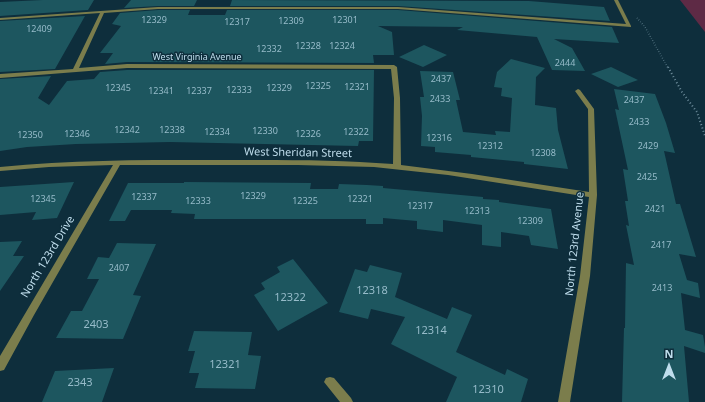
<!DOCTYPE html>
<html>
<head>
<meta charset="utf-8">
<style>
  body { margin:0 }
  #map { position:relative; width:705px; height:402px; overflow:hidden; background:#0e2e3c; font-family:"Noto Sans",sans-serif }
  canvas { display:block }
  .north { position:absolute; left:649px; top:346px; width:40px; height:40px; -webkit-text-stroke:3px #0e2e3c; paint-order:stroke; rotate:0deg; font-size:11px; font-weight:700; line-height:16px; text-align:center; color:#bfddec }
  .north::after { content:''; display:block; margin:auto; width:14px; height:18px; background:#bfddec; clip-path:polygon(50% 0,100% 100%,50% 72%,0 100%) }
</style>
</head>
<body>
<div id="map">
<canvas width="705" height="402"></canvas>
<div class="north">N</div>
</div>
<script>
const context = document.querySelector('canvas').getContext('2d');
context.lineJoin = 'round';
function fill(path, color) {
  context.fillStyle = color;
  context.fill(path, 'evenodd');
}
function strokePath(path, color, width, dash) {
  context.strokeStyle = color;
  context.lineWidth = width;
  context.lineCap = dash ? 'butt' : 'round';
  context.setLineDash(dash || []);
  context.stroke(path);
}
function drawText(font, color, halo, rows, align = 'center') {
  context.font = font + ' "Noto Sans",sans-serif';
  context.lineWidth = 3;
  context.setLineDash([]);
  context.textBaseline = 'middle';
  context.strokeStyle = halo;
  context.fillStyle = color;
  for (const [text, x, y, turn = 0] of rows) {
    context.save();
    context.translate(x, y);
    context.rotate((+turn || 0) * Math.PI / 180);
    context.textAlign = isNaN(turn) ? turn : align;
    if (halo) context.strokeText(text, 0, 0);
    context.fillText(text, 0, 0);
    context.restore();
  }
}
fill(new Path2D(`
  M680,0H705V32Z`), '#5e2a45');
fill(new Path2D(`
  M43,0H94L88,10L0,16V2Z
  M131,0H197L194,6H158L124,8Z
  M232,0L529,1L604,7L610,21L398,6H230Z
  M158,10H190L188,15H225L227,10H398L612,27L619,43L554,39L572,48L585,71L552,70L537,37L457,30L463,27L378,26L392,32L394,55H373L374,63L127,62L105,64L113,53H100L121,26L112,24L120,13Z
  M85,16L55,69L0,72V21Z
  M424,45L447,55L423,67L399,57Z
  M511,59L545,68L536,77L535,105L556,108L558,130L568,169L524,164V162L471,157V155L435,152V147L421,146L422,116L420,97H424L420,71L453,72L460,100H456L463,132L496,135L495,131L510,132L512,98L501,96L502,88L494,87L497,72Z
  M611,67L638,80L618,87L591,74Z
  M127,70H374L373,141H359L358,146L170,142L76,144L27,147L0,151V79L51,76L38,98L49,105L67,81L94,79L100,72Z
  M614,89L655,94L666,123L675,153L664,151L676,204H680L696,257L679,254L687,280L698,283L700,298L681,293L685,330L703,335L705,347V353L684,346L689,402H622L624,328H625L626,263L634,265L626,225L629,226L625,201H628L623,169L628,170L615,109L619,110Z
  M74,182L57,218L32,220L36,212L0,215V187Z
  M184,182L311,183L310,189H338L339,184L367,185L383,186V188L483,197V199L499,200V202L551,209L558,249L531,245L529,236L501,232V247L482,245V225L443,220V232L417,229V221L383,218V224H366V219H194L195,214L171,213L172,210H131L125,221H109L128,183H184Z
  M22,241L13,256H24L0,291V242Z
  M117,243L156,244L133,295L141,296L123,339L56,338L71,311H82L99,279H87L98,257L109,258Z
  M293,259L328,303L278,331L254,295L265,289L261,283L280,272L277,267Z
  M370,265L402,273L395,297L447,319L452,307L472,315L456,352L505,375L507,369L528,379L521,402H446L457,377L391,344L405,317L371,309L368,319L339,312L355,269L367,272Z
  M194,331L252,332L248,355L261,356L255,389L195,388L199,373H189L195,351H188Z
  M114,368L102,402H42L55,371Z`), '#1d565f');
strokePath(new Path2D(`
  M637,18L645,27L668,68`), '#6d8c9b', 1.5, [0.5, 2]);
strokePath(new Path2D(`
  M668,67L682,92L697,112L705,136`), '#6d8c9b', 2, [1, 2.5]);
fill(new Path2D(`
  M614,0H618L631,26V27L398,9H158L104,13L79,68L127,64L394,65L397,67L400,98L401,165L472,174L589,192L588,109L575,91L578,89L580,90L594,109L597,195L590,276L570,402H558L580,276L589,197L448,175L374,167L298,165H120L34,315L4,370L0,371V356L113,165L49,167L0,171V167C69,160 137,160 206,160C268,160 331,159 393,164L394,98L391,69L127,68L0,78V74L73,69L100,13L0,20V18L158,7H398L626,24Z
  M330,377L334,378L351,398L353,402H340L324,382L326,378Z`), '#7b7d4c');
drawText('9px', '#96bbc9', null, [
  ["12329",154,20],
  ["12301",345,20],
  ["12309",291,21],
  ["12317",237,22],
  ["12409",39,29],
  ["12328",308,46],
  ["12324",342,46],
  ["12332",269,49],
  ["2444",565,63],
  ["2437",441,79],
  ["12325",318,86],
  ["12321",357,87],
  ["12345",118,88],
  ["12329",279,88],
  ["12333",239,90],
  ["12341",161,91],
  ["12337",199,91],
  ["2433",440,99],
  ["2437",634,100],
  ["2433",639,122],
  ["12342",127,130],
  ["12338",172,130],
  ["12330",265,131],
  ["12334",217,132],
  ["12322",356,132],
  ["12346",77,134],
  ["12326",308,134],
  ["12350",30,135],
  ["12316",439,138],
  ["12312",490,146],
  ["2429",648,146],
  ["12308",543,153],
  ["2425",647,177],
  ["12329",253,196],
  ["12337",144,197],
  ["12345",43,199],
  ["12321",360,199],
  ["12333",198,201],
  ["12325",305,201],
  ["12317",420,206],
  ["2421",655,209],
  ["12313",477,211],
  ["12309",530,221],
  ["2417",661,245],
  ["2407",119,268],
  ["2413",662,288]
]);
drawText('9px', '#bfddec', '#0e2e3c', [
  ["West Virginia Avenue",197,57]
]);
drawText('11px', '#bfddec', '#0e2e3c', [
  ["West Sheridan Street",298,153,1],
  ["North 123rd Avenue",575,244,-84],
  ["North 123rd Drive",48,257,-59]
]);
drawText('11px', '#96bbc9', null, [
  ["12318",372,291],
  ["12322",290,298],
  ["2403",96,325],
  ["12314",431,331],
  ["12321",225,365],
  ["2343",80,383],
  ["12310",488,390]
]);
</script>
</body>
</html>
